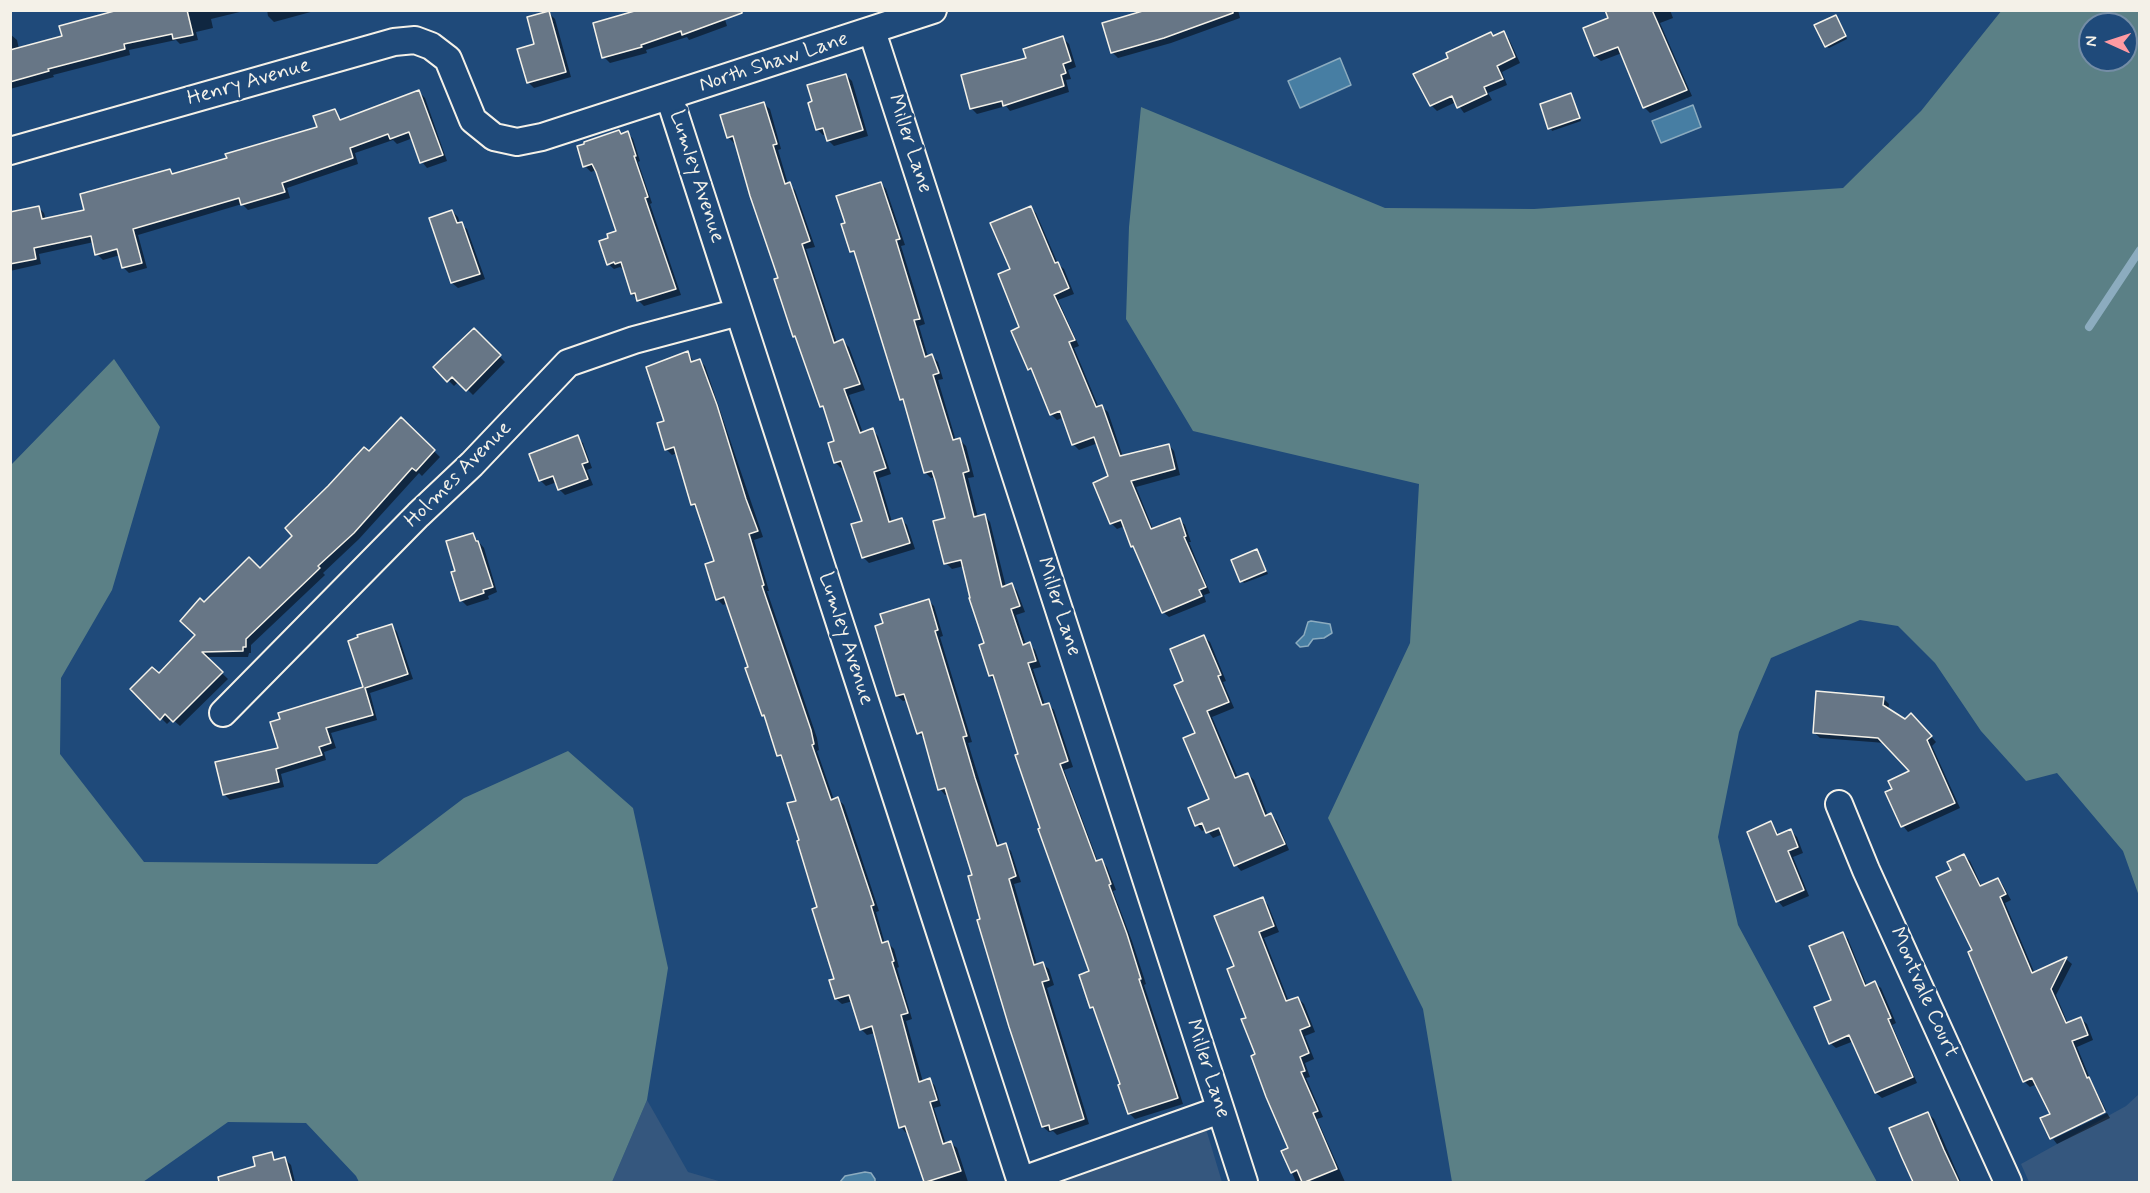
<!DOCTYPE html>
<html>
<head>
<meta charset="utf-8">
<style>
  body { margin:0 }
  #map { position:relative; width:2150px; height:1193px; overflow:hidden; background:#1f4a7a; font-family:Mynerve,sans-serif }
  canvas { display:block }
  .frame { position:absolute; inset:0; border:12px solid #f4f1e8; pointer-events:none }
  .north { position:absolute; left:2078px; top:12px; width:60px; height:60px; box-sizing:border-box; background:#1f4a7a; border:2px solid #748da6; border-radius:50%; rotate:273deg; font-size:16px; font-weight:700; line-height:24px; text-align:center; color:#f4f1e8 }
  .north::after { content:''; display:block; margin:auto; width:21px; height:27px; background:#ff9aa2; clip-path:polygon(50% 0,100% 100%,50% 72%,0 100%) }
</style>
</head>
<body>
<div id="map">
<canvas width="2150" height="1193"></canvas>
<div class="frame"></div>
<div class="north">N</div>
</div>
<script>
const context = document.querySelector('canvas').getContext('2d');
context.lineJoin = 'round';
function fill(path, color) {
  context.fillStyle = color;
  context.fill(path, 'evenodd');
}
function strokePath(path, color, width, dash) {
  context.strokeStyle = color;
  context.lineWidth = width;
  context.lineCap = dash ? 'butt' : 'round';
  context.setLineDash(dash || []);
  context.stroke(path);
}
function drawText(font, color, halo, rows, align = 'center') {
  context.font = font + ' Mynerve,sans-serif';
  context.lineWidth = 6;
  context.setLineDash([]);
  context.textBaseline = 'middle';
  context.strokeStyle = halo;
  context.fillStyle = color;
  for (const [text, x, y, turn = 0] of rows) {
    context.save();
    context.translate(x, y);
    context.rotate((+turn || 0) * Math.PI / 180);
    context.textAlign = isNaN(turn) ? turn : align;
    if (halo) context.strokeText(text, 0, 0);
    context.fillText(text, 0, 0);
    context.restore();
  }
}
fill(new Path2D(`
  M2139,1094V1182H2029L2021,1164L2126,1106Z
  M647,1100L688,1172L722,1182H612Z
  M1206,1129L1222,1182H1048Z`), '#35577e');
fill(new Path2D(`
  M2002,10L2139,11V896L2123,851L2057,773L2026,781L1981,731L1935,663L1898,626L1860,620L1771,658L1739,732L1718,837L1738,925L1877,1182H1452L1423,1009L1328,818L1410,643L1419,484L1193,431L1126,319L1129,227L1141,107L1385,208L1534,209L1843,188L1921,111ZM2090,24H2126V60H2090Z
  M114,359L160,427L112,590L61,678L60,754L144,862L377,864L464,798L568,751L633,808L668,968L647,1100L612,1182H359L356,1176L306,1123L228,1122L143,1182L11,1181V465Z`), '#5b8086');
const water = new Path2D(`
  M1340,58L1351,85L1300,108L1288,81Z
  M1693,105L1701,127L1661,143L1652,121Z
  M1311,621L1330,624L1332,633L1324,638L1313,639L1308,646L1300,647L1296,643L1304,635L1308,622Z
  M865,1172L871,1173L875,1179V1182H840L845,1176Z`);
fill(water, '#477ea3');
strokePath(water, '#8cacbf', 1.5);
fill(new Path2D(`
  M142,10H248L211,19L213,28L196,32L198,40L180,44L176,40L129,50L130,55L53,75L54,77L10,89V34L17,40L19,49L64,37Z
  M267,10H318L274,22L268,16Z
  M722,10L727,26L689,40L687,37L646,50L647,53L610,63L604,57Z
  M1151,10H1238L1240,18L1171,43L1118,58L1112,52Z
  M1606,10H1670L1673,18L1660,23L1692,96L1650,113L1644,107L1622,53L1601,61L1595,56L1610,19Z
  M549,13L555,19L571,77L534,88L528,82L536,45Z
  M1838,19L1847,39L1829,48L1826,46Z
  M1504,33L1509,39L1520,63L1502,72L1507,85L1488,93L1492,100L1464,113L1456,102L1437,111L1431,105L1450,59L1491,34L1494,37Z
  M1063,38L1069,44L1076,67L1068,70L1071,79L1066,80L1069,92L1010,111L1006,106L977,114L971,108Z
  M846,75L852,81L868,136L834,146L828,140L827,134L823,135L817,129Z
  M419,92L425,98L447,161L427,168L422,162L413,138L397,144L393,140L355,153L358,164L287,188L290,198L248,210L242,204L138,235L147,268L129,273L123,267L120,255L103,260L97,254L94,242L39,254L41,264L10,271V214L38,207L44,213L46,220L86,211L170,171L174,175L229,159L319,128L335,110L342,121Z
  M1571,94L1581,121L1552,131L1541,105Z
  M764,104L770,109L781,149L778,150L788,184L795,190L815,247L806,249L837,343L843,341L849,347L865,390L849,395L863,433L872,430L878,436L891,474L879,478L892,522L901,519L907,525L915,549L869,563L863,557V522L844,467L841,468L835,462L836,442L826,410L822,406L797,339L794,336L780,279L736,142L734,143L728,137Z
  M619,132L622,135L628,133L633,139L640,161L638,162L652,203L650,204L681,295L644,306L632,294L624,269L620,267L614,269L608,264L610,238L618,232L596,170L591,172L585,166Z
  M881,183L886,189L905,245L901,246L925,324L919,326L928,357L932,356L938,362L943,379L938,380L956,441L960,440L966,446L974,477L968,478L978,518L985,516L990,522L1006,587L1012,585L1017,591L1025,612L1016,615L1026,645L1029,644L1035,650L1041,667L1033,669L1045,705L1048,704L1054,710L1073,767L1064,770L1098,862L1102,861L1107,867L1116,890L1113,891L1132,941L1146,984L1144,985L1183,1104L1135,1119L1129,1113L1122,1085L1096,1012L1091,1007V972L1041,829L996,682L990,676L986,644L964,566L952,569L946,563L947,519L935,477L931,478L925,472L906,404L901,399L858,257L852,251L847,224Z
  M1030,207L1036,213L1058,264L1064,269L1074,294L1058,300L1079,346L1074,348L1099,408L1102,407L1108,412L1123,457L1169,445L1174,451L1180,475L1136,487L1153,529L1180,520L1185,525L1191,542H1189L1210,593L1204,595L1206,602L1169,617L1163,612L1125,526L1117,529L1112,524L1095,484L1110,477L1098,443L1079,450L1073,444L1064,417L1057,420L1051,414L1035,374L1029,369L1012,270Z
  M452,211L458,217L460,224L467,229L485,279L458,288L452,283L431,218Z
  M474,330L505,362L473,395L459,381L454,386L435,367Z
  M688,353L694,362L699,360L705,366L763,537L754,540L769,591H767L817,738L819,750L817,751L834,800L838,799L844,805L879,911L876,912L885,944L888,943L894,949L899,967L897,968L912,1019L906,1021L923,1082L930,1080L935,1086L941,1106L934,1108L946,1144L951,1143L957,1148L968,1182H926L909,1132L906,1133L901,1127L875,1033L867,1035L861,1029L853,1001L842,1004L836,999V980L801,841L798,801L784,761L778,755L767,719L763,715L750,668L728,603L723,605L717,599L716,562L699,511L692,504L677,453L672,455L666,449V422Z
  M401,419L440,457L422,476L419,473L359,539L323,573L325,575L251,645V653H249L248,657H205L228,679L180,726L172,719L167,724L132,689L159,675L197,635L204,604L260,571L294,536Z
  M577,437L583,443L592,468L587,470L593,485L565,495L559,489L557,482L546,486L540,480Z
  M473,535L484,548L497,592L488,596L489,599L467,606L461,600L457,572Z
  M1257,551L1268,574L1244,583L1242,581Z
  M928,600L934,606L943,636L940,637L972,742L968,743L1000,847L1005,845L1011,851L1021,882L1014,884L1037,965L1043,964L1049,969L1054,985L1047,988L1089,1124L1057,1135L1053,1131L1049,1132L1043,1127L982,920L974,876L948,794L945,795L940,789L925,739L918,733L907,700L903,701L897,696Z
  M392,626L397,632L413,679L370,693L377,720L331,733L336,748L324,752L326,760L281,774L284,787L230,800L224,794L280,749L365,688Z
  M1204,637L1210,642L1226,681L1223,682L1234,708L1212,717L1238,778L1248,774L1254,780L1268,816L1271,815L1277,821L1289,850L1241,871L1236,865L1223,834L1213,838L1206,829L1202,831L1197,825L1211,800L1185,682Z
  M1883,698L1889,704L1888,710L1905,721H1917L1936,742L1932,746L1960,808L1908,832L1903,826L1887,792L1894,790L1911,772L1885,743L1820,738L1814,732Z
  M1771,823L1780,836L1791,831L1797,837L1803,853L1793,857L1809,896L1783,907L1778,901Z
  M1964,856L1970,861L1982,887L1998,879L2003,885L2011,900L2005,903L2035,974L2066,959L2072,964L2056,995L2068,1024L2081,1019L2087,1024L2093,1040L2077,1047L2091,1081L2106,1110L2051,1136L2052,1114L2037,1084L2030,1087L2024,1081L1974,951L1953,870Z
  M1263,899L1268,905L1279,932L1264,938L1289,1002L1298,998L1304,1004L1315,1032L1305,1036L1314,1059L1305,1063L1310,1077L1306,1078L1323,1117L1317,1119L1345,1182H1296L1283,1152L1290,1149L1257,1055L1236,967Z
  M1843,934L1848,939L1867,986L1875,983L1881,988L1896,1023L1892,1025L1917,1083L1882,1098L1876,1093L1854,1041L1836,1048L1830,1043L1832,1001Z
  M1928,1113L1934,1119L1961,1182H1915L1891,1129Z
  M2107,1113L2110,1118L2057,1144L2053,1139Z
  M271,1154L277,1160L285,1159L291,1165L295,1182H249L246,1171L257,1167Z`), '#0007');
strokePath(new Path2D(`
  M2089,327L2140,250`), '#8cacbf', 8);
const building = new Path2D(`
  M118,10H187L193,35L173,39L172,34L124,44L125,49L48,69L49,71L10,82V50L62,36L59,26Z
  M638,10H742V13L682,35L681,31L641,45L642,47L602,58L593,23Z
  M1146,10H1233V13L1164,38L1111,53L1102,23Z
  M1605,10H1652L1687,90L1643,108L1618,47L1594,56L1583,28L1608,18Z
  M549,11L566,72L527,83L517,49L534,44L527,17Z
  M1836,15L1846,36L1825,47L1814,25Z
  M1504,31L1515,57L1497,66L1503,79L1484,87L1487,94L1457,108L1452,96L1430,106L1413,74L1448,58L1446,53L1491,32L1493,36Z
  M1063,36L1071,61L1063,64L1066,73L1061,75L1064,86L1003,106L1002,101L970,109L961,75L1026,58L1023,49Z
  M846,74L863,130L827,141L823,128L816,130L808,103L812,101L807,85Z
  M419,90L443,155L420,163L409,132L390,139L388,134L350,148L353,158L282,183L285,192L241,205L239,198L133,229L142,263L122,268L117,249L95,255L91,236L34,248L36,259L10,264V212L39,206L42,219L84,210L80,194L170,169L172,174L227,158L225,154L317,127L313,116L335,109L340,120Z
  M1571,93L1580,118L1548,129L1540,104Z
  M764,102L777,144L773,145L785,184L790,182L810,241L802,244L834,343L843,339L860,384L844,389L860,433L873,428L886,468L874,472L889,522L902,518L910,543L862,558L851,524L862,521L841,461L834,463L828,443L834,441L823,406L820,407L795,336L793,337L774,279L778,278L750,196L733,136L727,138L720,115Z
  M619,130L621,134L628,131L636,156H634L648,197L645,198L676,289L637,301L635,293L631,294L621,262L615,264L614,262L607,265L599,241L608,238L607,234L616,231L596,172L592,164L583,167L577,146L584,144V142Z
  M881,182L900,239L896,240L920,319L914,320L925,357L932,354L939,373L933,375L953,440L960,438L969,471L963,473L974,517L985,514L1002,587L1012,583L1020,606L1011,609L1023,645L1030,642L1036,661L1028,663L1042,705L1049,703L1068,761L1060,764L1096,861L1102,859L1111,884L1109,885L1127,934L1141,979H1139L1178,1098L1128,1114L1118,1085L1120,1084L1093,1007L1090,1008L1079,975L1089,971L1038,829L1040,828L1015,755L1018,754L993,675L989,676L979,645L984,643L969,598H970L961,560L944,564L933,521L945,518L935,480L932,471L924,473L903,399L900,400L854,251L850,252L841,224L845,223L836,196Z
  M1031,206L1055,263L1058,262L1069,288L1054,295L1075,340L1069,342L1096,407L1102,405L1120,456L1169,444L1175,469L1131,481L1151,529L1180,518L1186,536L1184,537L1206,587L1199,590L1202,596L1162,613L1133,546L1131,547L1121,520L1110,524L1093,483L1108,476L1094,437L1072,445L1060,411L1050,415L1031,368L1028,370L1011,331L1019,327L998,274L1010,269L990,223Z
  M452,210L457,223L462,222L480,274L451,283L429,218Z
  M474,328L501,355L466,391L452,377L447,382L433,367Z
  M688,351L691,362L700,359L717,405L746,499L758,531L749,534L764,585L762,586L811,730L814,744L812,745L831,800L838,797L874,905L871,906L882,943L888,941L894,961L892,962L908,1013L901,1015L919,1082L930,1078L937,1100L930,1102L943,1144L951,1141L961,1171L926,1182H924L905,1126L899,1128L872,1026L860,1030L849,995L835,999L829,980L834,979L812,909L817,907L797,841L799,840L787,803L796,801L781,755L777,756L764,715L762,716L745,668L748,667L724,597L716,600L705,564L714,561L695,504L691,505L674,447L665,450L657,423L664,421L646,367Z
  M401,417L435,450L416,471L412,468L354,533L318,566L320,568L246,639V647H243V651L202,652L223,672L173,722L165,714L160,720L130,689L152,667L159,673L195,635L180,621L200,598L204,602L249,557L260,568L292,536L285,528L328,486L364,447L369,451Z
  M578,435L588,462L582,464L588,479L558,490L553,476L539,481L529,454Z
  M473,533L476,541H478L493,587L483,590L484,593L460,601L451,572L455,571L446,541Z
  M1257,549L1266,571L1240,582L1231,560Z
  M929,599L938,630L935,631L967,736L963,737L975,778L997,846L1006,843L1016,876L1009,879L1034,965L1043,962L1049,980L1042,982L1084,1119L1050,1130L1049,1125L1042,1127L1009,1027L977,920L980,919L968,876L972,875L945,788L938,790L922,732L917,734L904,694L896,696L875,626L883,623L880,614Z
  M392,624L408,674L365,688L373,715L326,728L331,743L319,747L322,755L276,769L279,782L223,795L215,762L278,748L270,722L280,719L278,713L363,687L348,641L358,637L357,635Z
  M1204,635L1221,675L1218,676L1229,702L1207,711L1235,778L1248,773L1265,816L1271,813L1285,844L1234,866L1219,828L1206,833L1202,823L1195,826L1188,808L1209,799L1183,738L1195,733L1174,685L1183,681L1170,649Z
  M1816,691L1884,697L1883,705L1905,719L1911,713L1932,736L1927,740L1955,803L1901,827L1885,792L1892,789L1888,781L1909,771L1878,738L1813,733Z
  M1771,821L1777,835L1791,829L1798,847L1788,851L1804,890L1776,902L1747,832Z
  M1964,854L1980,886L1998,878L2006,894L2000,897L2032,973L2067,957L2051,989L2066,1023L2081,1017L2088,1035L2072,1041L2087,1078L2089,1077L2105,1112L2050,1139L2040,1118L2050,1114L2032,1078L2023,1082L1968,952L1972,950L1936,877L1951,870L1947,862Z
  M1263,897L1274,926L1259,932L1286,1001L1298,997L1310,1026L1300,1030L1309,1053L1300,1057L1305,1071L1301,1072L1318,1111L1313,1113L1337,1169L1305,1182H1302L1297,1170L1291,1173L1281,1151L1288,1148L1266,1097L1251,1056L1255,1054L1241,1019L1246,1018L1227,969L1234,966L1214,916Z
  M1843,932L1865,986L1875,981L1891,1018L1888,1019L1913,1077L1875,1093L1849,1035L1829,1044L1814,1007L1831,1000L1809,946Z
  M1928,1112L1944,1150L1959,1182H1913L1902,1158L1889,1128Z
  M272,1152L274,1160L285,1157L292,1182H219L218,1177L255,1166L253,1157Z`);
fill(building, '#677686');
strokePath(building, '#f4f1e8', 1.5);
const street = new Path2D(`
  M872,31L1244,1182
  M669,96L1021,1182
  M10,151L394,42L415,40L431,46L448,59L473,120L494,137L517,142L542,137L933,10
  M223,713L418,515L472,464L568,363L634,340L739,312
  M1839,804L1866,870L2008,1182
  M1020,1181L1220,1110`);
strokePath(street, '#f4f1e8', 30);
strokePath(street, '#1f4a7a', 26);
drawText('21px', '#f4f1e8', '#1f4a7a', [
  ["North Shaw Lane",774,63,-18],
  ["Henry Avenue",249,83,-16],
  ["Miller Lane",909,144,72],
  ["Lumley Avenue",696,177,72],
  ["Holmes Avenue",459,475,-45],
  ["Miller Lane",1058,607,72],
  ["Lumley Avenue",845,639,72],
  ["Montvale Court",1923,993,66],
  ["Miller Lane",1207,1069,72]
]);
</script>
</body>
</html>
